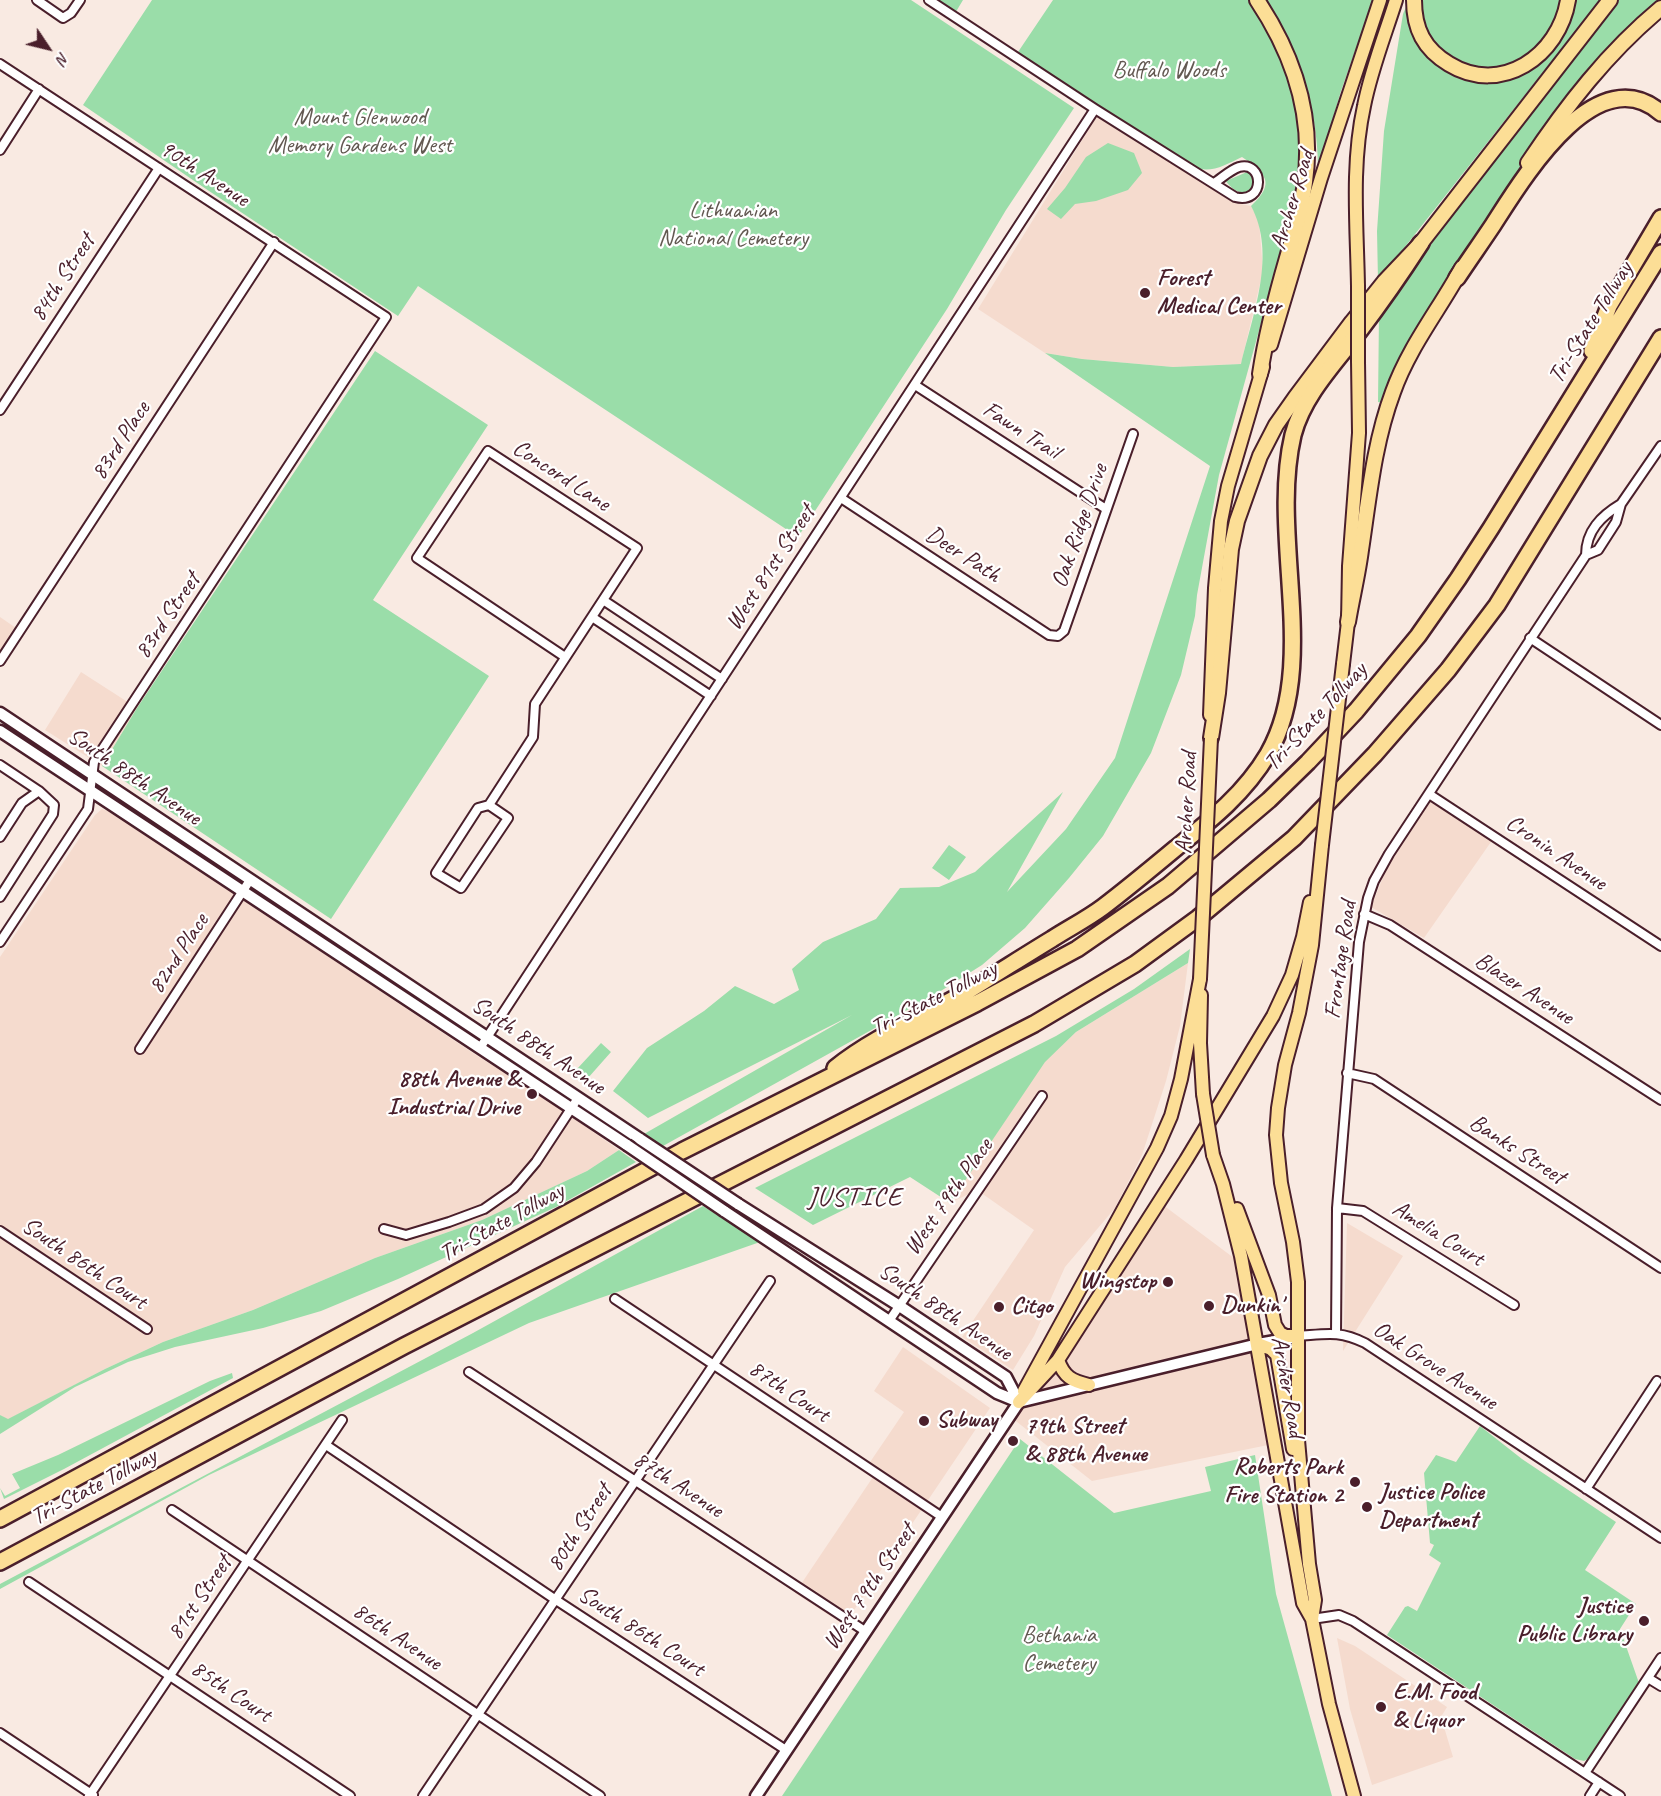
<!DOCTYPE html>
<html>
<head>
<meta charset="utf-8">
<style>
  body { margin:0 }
  #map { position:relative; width:1661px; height:1796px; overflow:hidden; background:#f9eae2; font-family:Caveat,sans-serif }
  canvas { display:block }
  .north { position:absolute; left:18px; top:18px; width:60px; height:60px; -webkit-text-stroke:4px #fff; paint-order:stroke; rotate:125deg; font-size:16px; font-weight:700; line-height:24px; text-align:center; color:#4a1f2b }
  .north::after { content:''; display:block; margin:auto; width:21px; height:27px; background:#4a1f2b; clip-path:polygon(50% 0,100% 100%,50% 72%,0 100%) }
</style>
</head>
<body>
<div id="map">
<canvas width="1661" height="1796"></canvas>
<div class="north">N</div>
</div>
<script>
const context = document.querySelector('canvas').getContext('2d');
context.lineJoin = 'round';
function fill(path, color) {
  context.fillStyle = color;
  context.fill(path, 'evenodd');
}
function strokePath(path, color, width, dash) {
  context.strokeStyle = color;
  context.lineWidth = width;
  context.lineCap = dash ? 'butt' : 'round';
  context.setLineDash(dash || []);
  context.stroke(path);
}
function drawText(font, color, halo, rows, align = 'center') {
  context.font = font + ' Caveat,sans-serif';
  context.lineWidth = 4.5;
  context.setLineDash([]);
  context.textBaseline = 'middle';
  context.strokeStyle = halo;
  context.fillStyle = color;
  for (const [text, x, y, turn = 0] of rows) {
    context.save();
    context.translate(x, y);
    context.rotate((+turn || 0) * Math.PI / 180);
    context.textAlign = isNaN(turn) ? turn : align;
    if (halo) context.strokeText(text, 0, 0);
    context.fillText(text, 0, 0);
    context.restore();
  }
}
fill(new Path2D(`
  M1097,116L1235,203L1251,206L1259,221L1263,271L1241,364L1173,367L1082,359L1045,353L978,309Z
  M0,617L16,628L0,651Z
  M81,672L137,708L102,766L45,730Z
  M1431,800L1493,839L1424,938L1371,907L1386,870Z
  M102,809L111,812L479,1057L536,1092L619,1150L587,1171L482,1220L375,1258L253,1310L163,1342L105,1369L7,1420L0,1415V957L95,815Z
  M1188,963L1180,1026L1166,1081L1142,1155L1115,1208L1065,1267L1034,1336L1013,1370L962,1337L1034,1230L977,1190L950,1203L1044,1062L1076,1032Z
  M1163,1205L1242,1264L1254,1341L1029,1396Z
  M1347,1223L1403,1256L1343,1351Z
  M903,1347L990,1408L844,1625L795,1593L873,1477L864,1471L904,1412L874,1391Z
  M1256,1348L1273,1444L1092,1481L1012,1418L1020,1406Z
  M1337,1638L1355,1646L1447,1707L1441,1717L1453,1757L1372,1785L1350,1709Z`), '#f5dbce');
fill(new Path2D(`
  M152,0H911L1074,108L1006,210L947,309L798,537L418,286L398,316L209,191L83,105Z
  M938,0H963L954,15L936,3Z
  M1053,0H1252L1259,9L1295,86L1304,153L1296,197L1219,475L1197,595L1195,616L1181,675L1151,753L1103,836L1069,878L1025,928L982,965L936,994L663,1146L644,1134L852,1015L648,1118L613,1091L647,1048L704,1011L735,986L774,1004L799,990L792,969L823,942L876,919L900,888L939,887L975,872L1063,792L1007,892L1066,829L1115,758L1210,466L1045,353L1082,359L1173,367L1241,364C1253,314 1277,254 1251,206C1276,183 1266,173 1242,157C1225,165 1211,174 1193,167L1016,55Z
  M1262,0H1373L1341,91L1318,169C1318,99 1295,59 1262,0Z
  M1420,0H1562C1556,21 1545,46 1525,58C1477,88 1420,57 1420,0Z
  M1575,0H1600L1378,281L1377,231L1384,131L1403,14L1408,2C1410,12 1410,25 1414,34C1419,50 1434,64 1448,72C1506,106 1562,57 1575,0Z
  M1619,0H1661L1627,32L1526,158L1461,260L1384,403L1378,402L1379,314L1517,129Z
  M1108,143L1134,153L1142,173L1128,190L1096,201L1075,204L1061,219L1047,209L1065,188L1086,157Z
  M1247,172L1253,175L1256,180L1250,192C1240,195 1231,189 1226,181Z
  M375,351L488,425L373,600L489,676L331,919L102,766L137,708Z
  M949,845L966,857L949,880L932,868Z
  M1190,949L1188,963L1076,1032L1045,1062L950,1203L910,1177L813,1225L755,1188L1056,1036L1134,989Z
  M601,1043L611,1052L588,1078L577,1069Z
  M619,1150L636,1162L556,1207L398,1279L321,1311L263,1328L175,1347L128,1362L75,1387L0,1434V1415L8,1419L105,1369L163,1342L253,1310L375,1258L482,1220L587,1171Z
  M703,1206L760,1242L529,1323L209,1475L0,1589V1584L473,1333Z
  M232,1373L233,1378L64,1469L4,1499L0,1488L5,1496L20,1488L12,1474L58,1455L210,1381Z
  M1480,1426L1522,1459L1616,1522L1585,1570L1636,1604L1620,1629L1639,1683L1591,1757L1584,1761L1575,1759L1387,1635L1405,1607L1408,1606L1417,1611L1441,1563L1429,1555L1434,1545L1430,1543L1424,1473L1436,1455L1456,1462Z
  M1020,1439L1114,1513L1211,1491L1205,1467L1255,1455L1276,1594L1332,1796H782Z`), '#9adda9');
const minor = new Path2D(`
  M37,0L63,18L71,13L80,0
  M929,0L1095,109L1235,197C1266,205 1264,160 1239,167C1230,170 1222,178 1214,183
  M0,64L386,317L94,762L88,809L0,942
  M0,150L39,89
  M915,385L1106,509
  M0,410L159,168
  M841,498L1049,635L1058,636L1064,631L1133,434
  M1586,555C1586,531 1601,516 1621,504
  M603,600L722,679
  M592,617L711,696
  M1530,638L1661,725
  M0,661L274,242
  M0,765L39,791L54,805L53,814L0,897
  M1429,794L1661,946
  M489,805L508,818L461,888L436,873L478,808L489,805L533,737L535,704L637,548L488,451L417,558L565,657
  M0,837L22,803L39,791
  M1364,914L1390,925L1661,1100
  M480,1048L1095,109
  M140,1049L250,880
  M1347,1073L1374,1079L1661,1268
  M1337,1208L1363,1211L1514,1305
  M384,1229L406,1235L449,1222L484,1209L514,1188L536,1162L578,1098
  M0,1231L147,1329
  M615,1299L942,1517
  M889,1321L1042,1096
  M1336,1334L1337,1208L1359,942L1368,898L1374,881L1389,854L1586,555L1598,550L1616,522L1621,504L1661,446
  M1298,1336C1326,1334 1339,1330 1365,1343L1661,1538
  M469,1372L865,1631
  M326,1445L556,1600L786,1750
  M1586,1489L1657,1381
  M172,1510L600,1796
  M29,1582L350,1796
  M1312,1619L1339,1615L1353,1621L1620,1796
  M1648,1678L1661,1686
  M0,1733L93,1795
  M1585,1773L1661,1658
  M89,1796L342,1420
  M423,1796L770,1281
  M1590,1796L1599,1782`);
const tertiary = new Path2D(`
  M0,713L640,1139
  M0,731L627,1145
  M738,1204L898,1305L1006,1377L1019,1402
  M724,1211L997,1393L1019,1402`);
const secondary = new Path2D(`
  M756,1796L1019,1402L1258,1344L1292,1338`);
const primary = new Path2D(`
  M1358,286C1357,226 1351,165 1364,106C1371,70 1385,35 1396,0
  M1271,345L1321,178L1380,0
  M1343,664L1348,622L1349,566L1359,433L1358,361
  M1210,715L1215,588L1221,521L1228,486L1263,367
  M1322,845L1312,945L1299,1013L1285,1065L1278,1108L1276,1135L1281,1183L1293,1242L1298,1282V1440L1309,1564L1315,1600L1312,1619L1329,1704L1354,1796
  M1201,995L1200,1043L1203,1094
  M1213,1155L1223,1184L1241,1256L1303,1603L1312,1619
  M1237,1209L1269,1295L1275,1325L1280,1333L1286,1336H1298
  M1258,1344L1271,1349L1277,1355L1293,1449
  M1058,1360C1064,1377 1072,1381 1089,1385
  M1024,1391L1157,1148L1171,1116L1181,1079L1200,979
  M1019,1402L1058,1360L1186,1160L1273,1016L1292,975L1303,937L1310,902`);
const trunk = new Path2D(`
  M1257,0C1293,54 1314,116 1305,182C1302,208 1294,233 1287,258C1276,296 1266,335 1260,374
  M1414,0C1414,29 1424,49 1449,64C1501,96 1559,56 1568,0
  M1528,163C1566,106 1608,52 1661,8
  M1348,622C1352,598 1358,574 1361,550C1369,497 1374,443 1393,392C1409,347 1439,310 1462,268
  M1211,738L1218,693L1231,549L1237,521L1260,456L1276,425L1295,398L1352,322L1384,282L1421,243L1610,0`);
const motorway = new Path2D(`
  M1457,278C1469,260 1481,243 1493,225C1522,180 1596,56 1661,113
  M1592,351L1609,306L1661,218
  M835,1068C875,1036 923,1017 968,991C996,974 1024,956 1052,939C1069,928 1087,919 1103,907C1128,888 1152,868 1176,848C1211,820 1245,793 1268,754C1320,663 1269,537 1293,435C1303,396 1334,364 1358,333C1380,304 1401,274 1421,243
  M0,1519L682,1151L977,1003L1077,949L1168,886L1269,800L1308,762L1356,711L1418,636L1458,579L1491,528L1661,253
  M0,1562L404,1346L1034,1024L1135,964L1198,918L1294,838L1375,754L1448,670L1497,605L1661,338`);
strokePath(minor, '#4a1f2b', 12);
strokePath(tertiary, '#4a1f2b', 15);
strokePath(secondary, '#4a1f2b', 15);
strokePath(primary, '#4a1f2b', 16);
strokePath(trunk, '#4a1f2b', 18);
strokePath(motorway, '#4a1f2b', 20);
strokePath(minor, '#fff', 8);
strokePath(tertiary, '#fff', 10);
strokePath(secondary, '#fff', 10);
strokePath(primary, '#fcde96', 12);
strokePath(trunk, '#fcde96', 14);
strokePath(motorway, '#fcde96', 15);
const tertiaryBridge = new Path2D(`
  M640,1139L738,1204
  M627,1145L724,1211`);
const primaryBridge = new Path2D(`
  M1358,286V361
  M1322,845L1343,664
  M1200,979L1211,738
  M1203,1094L1213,1155`);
strokePath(tertiaryBridge, '#4a1f2b', 15, []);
strokePath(primaryBridge, '#4a1f2b', 16, []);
strokePath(tertiaryBridge, '#fff', 10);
strokePath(primaryBridge, '#fcde96', 12);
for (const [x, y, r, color] of [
  [1145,293,6,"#4a1f2b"],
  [532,1094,6,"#4a1f2b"],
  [1168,1282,6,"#4a1f2b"],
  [1209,1306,6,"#4a1f2b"],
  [999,1307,6,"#4a1f2b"],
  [924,1421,6,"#4a1f2b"],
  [1013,1441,6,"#4a1f2b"],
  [1355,1482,6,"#4a1f2b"],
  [1367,1507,6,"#4a1f2b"],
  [1644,1621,6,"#4a1f2b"],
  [1381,1707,6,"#4a1f2b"]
]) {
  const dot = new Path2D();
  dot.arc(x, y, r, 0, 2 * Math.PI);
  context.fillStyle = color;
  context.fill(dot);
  strokePath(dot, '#fff', 2);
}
drawText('24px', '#625851', '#fff', [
  ["Buffalo Woods",1169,71],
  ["Mount Glenwood",360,118],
  ["Memory Gardens West",360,146],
  ["Lithuanian",733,211],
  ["National Cemetery",733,239],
  ["Bethania",1059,1636],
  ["Cemetery",1059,1664]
]);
drawText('24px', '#4a1f2b', '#fff', [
  ["90th Avenue",204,174,33],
  ["Archer Road",1293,200,-73],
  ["84th Street",63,278,-57],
  ["Tri-State Tollway",1591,323,-58],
  ["Fawn Trail",1021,431,33],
  ["83rd Place",121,441,-57],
  ["Concord Lane",561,476,33],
  ["Oak Ridge Drive",1080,526,-71],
  ["Deer Path",963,555,33],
  ["West 81st Street",771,568,-57],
  ["83rd Street",168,616,-56],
  ["Tri-State Tollway",1316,717,-47],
  ["South 88th Avenue",134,777,34],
  ["Archer Road",1187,803,-87],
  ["Cronin Avenue",1556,853,34],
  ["82nd Place",179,954,-57],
  ["Frontage Road",1341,960,-82],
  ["Blazer Avenue",1524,989,33],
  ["Tri-State Tollway",934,999,-27],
  ["South 88th Avenue",538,1046,34],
  ["Banks Street",1517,1150,33],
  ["West 79th Place",949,1197,-55],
  ["Tri-State Tollway",502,1223,-29],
  ["Amelia Court",1438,1234,32],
  ["South 86th Court",84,1264,34],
  ["South 88th Avenue",945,1312,34],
  ["Oak Grove Avenue",1435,1366,33],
  ["Archer Road",1287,1387,80],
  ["87th Court",789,1392,34],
  ["87th Avenue",678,1485,33],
  ["Tri-State Tollway",94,1487,-28],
  ["80th Street",580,1528,-57],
  ["West 79th Street",870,1587,-56],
  ["81st Street",200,1598,-56],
  ["South 86th Court",641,1632,33],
  ["86th Avenue",397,1637,34],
  ["85th Court",231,1692,34]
]);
drawText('bold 24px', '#4a1f2b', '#fff', [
  ["Forest",1157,279],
  ["Medical Center",1157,307],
  ["88th Avenue &",520,1080,"right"],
  ["Industrial Drive",520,1108,"right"],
  ["Wingstop",1156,1282,"right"],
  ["Dunkin'",1221,1306],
  ["Citgo",1011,1307],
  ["Subway",936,1421],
  ["79th Street",1025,1427],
  ["& 88th Avenue",1025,1455],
  ["Roberts Park",1343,1468,"right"],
  ["Fire Station 2",1343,1496,"right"],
  ["Justice Police",1379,1493],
  ["Department",1379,1521],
  ["Justice",1632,1607,"right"],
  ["Public Library",1632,1635,"right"],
  ["E.M. Food",1393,1693],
  ["& Liquor",1393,1721]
], 'left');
context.letterSpacing = '1.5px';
drawText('27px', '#4a1f2b', '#fff', [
  ["JUSTICE",855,1198]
]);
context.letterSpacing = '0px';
</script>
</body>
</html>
